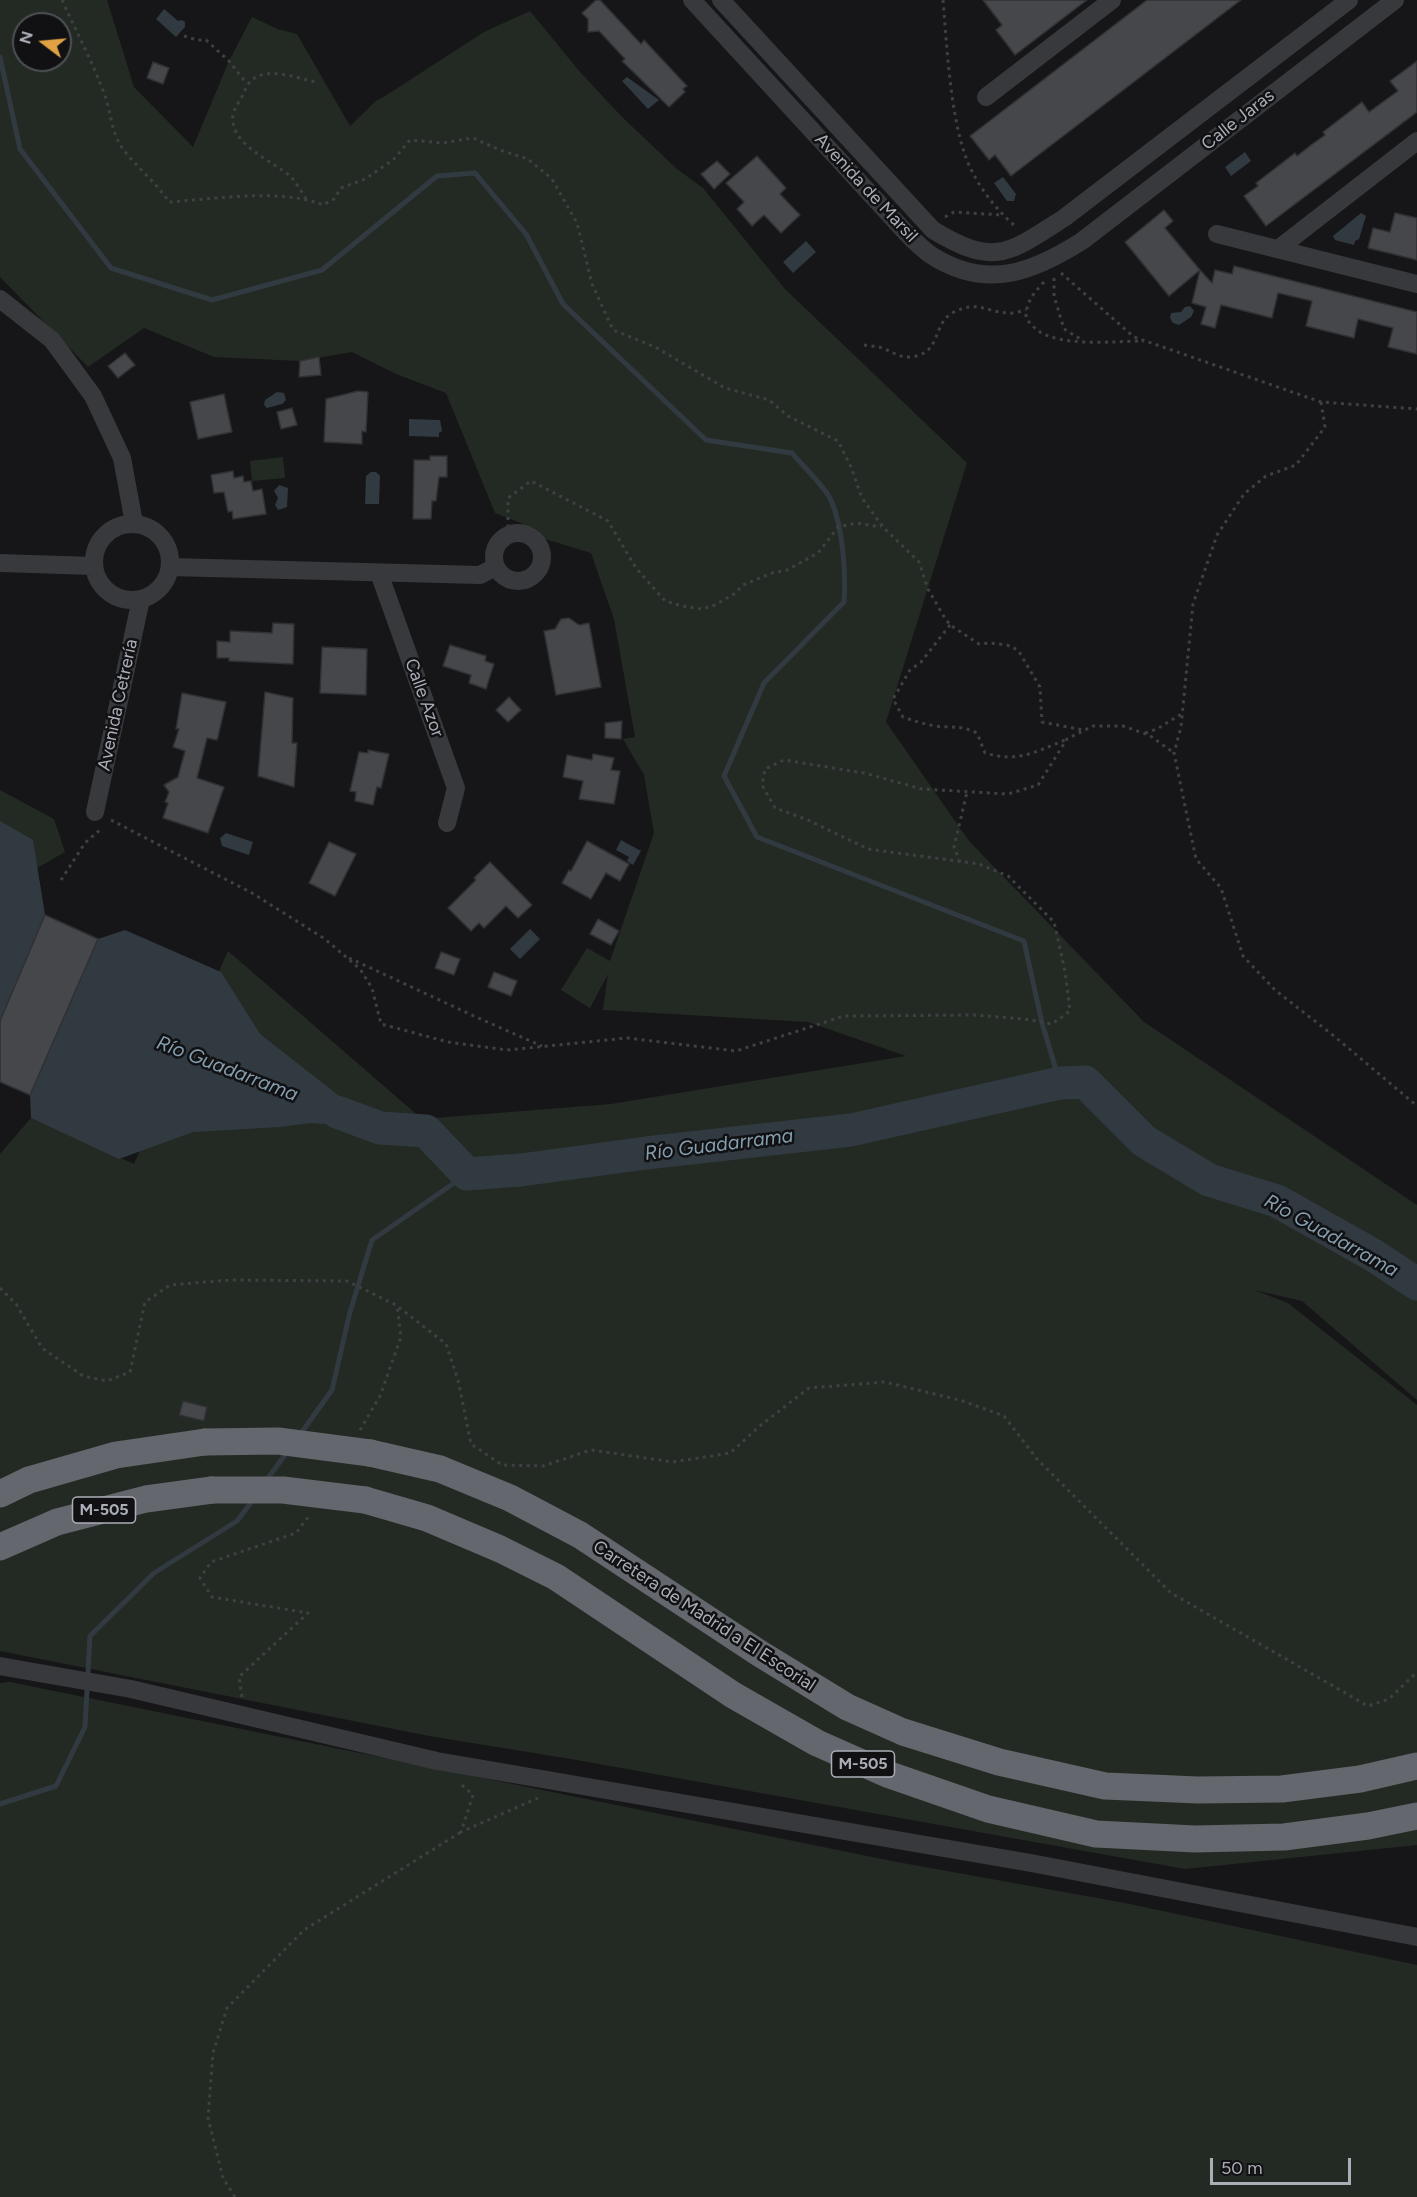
<!DOCTYPE html>
<html>
<head>
<meta charset="utf-8">
<style>
  body { margin:0 }
  #map { position:relative; width:1417px; height:2197px; overflow:hidden; background:#161618; font-family:Figtree,sans-serif }
  canvas { display:block }
  .north { position:absolute; left:12px; top:12px; width:60px; height:60px; box-sizing:border-box; background:#111113; border:2px solid #4e5055; border-radius:50%; rotate:286deg; font-size:16px; font-weight:700; line-height:24px; text-align:center; color:#aaaeb7 }
  .north::after { content:''; display:block; margin:auto; width:21px; height:27px; background:#e1a245; clip-path:polygon(50% 0,100% 100%,50% 72%,0 100%) }
  .scale { position:absolute; left:1210px; top:2158px; width:141px; height:27px; box-sizing:border-box; border:3px solid #aaaeb7; border-top:0; padding-left:8px; font-size:18px; line-height:21px; white-space:nowrap; color:#aaaeb7; -webkit-text-stroke:4px #111113; paint-order:stroke }
</style>
</head>
<body>
<div id="map">
<canvas width="1417" height="2197"></canvas>
<div class="north">N</div>
<div class="scale">50 m</div>
</div>
<script>
const context = document.querySelector('canvas').getContext('2d');
context.lineJoin = 'round';
function fill(path, color) {
  context.fillStyle = color;
  context.fill(path, 'evenodd');
}
function strokePath(path, color, width, dash) {
  context.strokeStyle = color;
  context.lineWidth = width;
  context.lineCap = dash ? 'butt' : 'round';
  context.setLineDash(dash || []);
  context.stroke(path);
}
function drawText(font, color, halo, rows, align = 'center') {
  context.font = font + ' Figtree,sans-serif';
  context.lineWidth = 5;
  context.setLineDash([]);
  context.textBaseline = 'middle';
  context.strokeStyle = halo;
  context.fillStyle = color;
  for (const [text, x, y, turn = 0] of rows) {
    context.save();
    context.translate(x, y);
    context.rotate((+turn || 0) * Math.PI / 180);
    context.textAlign = isNaN(turn) ? turn : align;
    if (halo) context.strokeText(text, 0, 0);
    context.fillText(text, 0, 0);
    context.restore();
  }
}
fill(new Path2D(`
  M0,0H107L134,87L193,147L229,61L252,17L277,29L297,34L350,126L377,100L382,98L484,32L530,11L580,72L622,117L677,169L703,188L785,289L967,463L886,722L969,841L1144,1022L1417,1205V1400L1302,1301L1254,1290L1288,1303L1417,1405V1845L1185,1869L571,1759L429,1736L0,1651V1154L31,1118L134,1164L228,951L422,1119L611,1104L906,1056L808,1022L603,1010L608,974L590,1008L561,990L587,948L610,961L654,833L644,775L623,739L635,737L614,619L591,553L545,539L536,529L495,513L446,393L396,374L352,352L300,361L214,357L144,328L88,367L0,277ZM24,24H60V60H24Z
  M283,457L285,478L252,481L250,461Z
  M0,790L54,819L65,852L37,868L45,915L0,1024Z
  M10,1682L897,1862L1125,1903L1417,1965V2197H0V1683Z`), '#232a23');
fill(new Path2D(`
  M164,9L178,21L182,20L185,22V27L176,37L156,19Z
  M627,77L659,100L648,109L622,81Z
  M1245,152L1251,161L1231,176L1225,167Z
  M1003,177L1016,194L1014,201H1007L994,183Z
  M1361,213L1366,216L1359,239L1355,241L1354,245L1335,240L1333,236Z
  M806,241L816,252L793,273L783,262Z
  M1190,306L1194,311L1191,317L1179,325L1173,323L1170,318L1171,313L1181,312L1185,307Z
  M277,392L284,393L286,400L282,404L267,408L264,405L265,400Z
  M409,419L440,420L442,431L439,433V437L409,436Z
  M371,472H376L380,476L379,504H365L366,476Z
  M279,485L288,488L287,507L278,510L275,505L278,498L274,491Z
  M0,821L33,840L45,915L0,1021Z
  M226,833L253,842L249,855L222,846L220,838Z
  M621,840L641,851L633,865L627,861L629,857L616,850Z
  M530,929L540,939L520,959L510,949Z
  M125,930L221,972L260,1034L380,1128L311,1123L280,1127L193,1132L119,1159L31,1118L30,1095L98,939Z`), '#313a40');
strokePath(new Path2D(`
  M0,57L20,149L111,268L212,300L322,270L437,176L475,173L526,234L563,304L706,440L792,453C802,465 825,487 831,500C843,528 846,572 844,602L764,683L724,776L757,837L1024,941L1042,1023L1060,1083
  M299,1436L332,1390L350,1312L372,1240L467,1174
  M265,1482L288,1451
  M0,1804L56,1786L85,1727L90,1636L154,1573L237,1521L253,1500`), '#313a40', 5);
strokePath(new Path2D(`
  M337,1112L380,1128L426,1131L467,1174L521,1170L646,1153L851,1130L1060,1083L1085,1082L1144,1141L1209,1180L1277,1201L1373,1255L1417,1284`), '#313a40', 33);
const building = new Path2D(`
  M596,0H600L641,44L644,40L687,86L683,89L685,92L669,107L622,61L625,59L599,31L588,32V19L582,13Z
  M983,0H1087L1015,55L996,30L1002,25Z
  M1147,0H1241L1011,176L995,155L989,160L970,136Z
  M1417,61V112L1266,226L1244,196L1258,186L1256,183L1295,153L1297,156L1311,145L1325,135L1323,132L1362,102L1369,112L1398,91L1390,81Z
  M153,62L169,68L163,84L147,78Z
  M757,156L786,188L780,194L800,215L781,233L764,215L752,226L737,209L744,202L726,183Z
  M717,161L730,174L714,189L701,174Z
  M1164,210L1173,221L1165,228L1200,270L1169,296L1125,242Z
  M1395,213L1417,218V260L1368,248L1373,228L1390,232Z
  M1234,266L1417,312V354L1388,347L1393,328L1358,319L1354,338L1306,326L1312,301L1278,293L1272,318L1221,305L1215,328L1201,324L1206,307L1192,303L1200,270L1212,283L1215,270L1232,274Z
  M125,353L135,365L118,378L108,366Z
  M319,357L321,375L299,377L300,361Z
  M358,391L368,392L366,432L362,431V444L324,442L326,399Z
  M224,394L232,432L198,439L190,402Z
  M292,408L297,425L281,429L277,412Z
  M430,456H447V477H439L436,501H432L431,519H413L414,460H430Z
  M233,471L234,478L243,476L244,482L251,481L253,491L262,489L266,514L233,519L232,511L228,512L224,492L214,493L211,475Z
  M569,618L579,625L589,623L601,687L556,695L544,631L555,629L561,619Z
  M273,623L294,624L293,664L229,661V658H217V641L230,642V631L272,633Z
  M450,645L486,656L485,661L494,664L486,689L469,683L471,675L443,666Z
  M322,647L367,649L366,695L320,693Z
  M265,692L293,698L292,743H297L294,787L258,776Z
  M182,693L226,702L218,737L217,740L207,738L197,778L224,787L208,833L163,818L168,803L165,802L169,792L164,785L178,777L185,751L173,747L179,729H176Z
  M509,697L521,710L508,722L496,710Z
  M622,721L621,739L605,738V723Z
  M368,750L389,754L381,788L377,787L373,805L355,801L356,792L350,791L359,752L368,753Z
  M593,754L614,758L611,770L620,771L614,804L579,799L583,781L563,777L567,755L592,760Z
  M587,841L629,864L620,881L606,873L591,899L562,883L569,870L571,871Z
  M329,842L356,854L335,896L309,883Z
  M490,862L532,905L518,918L506,906L484,928L479,923L471,931L448,908L476,880L474,878Z
  M45,915L98,939L30,1095L0,1082V1021Z
  M598,919L619,931L611,945L590,934Z
  M441,952L460,959L454,975L435,968Z
  M494,972L517,981L511,996L488,987Z
  M183,1401L207,1407L204,1421L179,1415Z`);
fill(building, '#45474b');
strokePath(building, '#303134', 1.5);
strokePath(new Path2D(`
  M62,0C76,31 92,61 104,93C111,111 111,133 123,149C137,168 156,182 169,202C215,199 281,188 323,205L334,199L341,188L365,179L393,160L410,140L442,143L473,138L500,150L528,159L552,179L577,223L592,284L613,330L655,347L725,388L769,400L788,416L838,441L851,467L862,498L883,527L919,562L928,589L943,615L950,625L979,644L990,643L1007,645L1018,650L1040,687L1042,722L1083,730
  M943,0C947,47 950,111 965,155C974,181 994,208 1015,226
  M184,36L197,40H206L229,61L247,84
  M306,199C301,191 296,182 290,176C271,160 229,144 233,115C235,105 242,99 245,90C257,62 293,77 315,82
  M945,217L954,212L1002,215
  M1061,273L1134,337L1321,402L1417,409
  M1054,278V296L1064,329L1082,340
  M1044,282C1033,294 1026,302 1026,318C1029,322 1032,326 1036,329C1059,348 1115,341 1144,341
  M864,345C870,346 877,346 882,348C891,351 898,357 908,357C943,356 931,323 954,312C979,300 985,312 1008,313C1013,314 1021,311 1026,310
  M1321,402L1325,427L1296,465L1266,476L1244,494L1217,535L1193,604L1181,727L1174,753L1196,859L1221,888L1243,956L1275,990L1334,1036L1417,1106
  M508,535V498L531,481L608,521L636,568L665,601L682,606L702,609L715,605L734,594L743,585L772,573L787,570L818,553L838,527L856,523L881,527
  M950,625L921,662L910,670L893,699L903,717C914,721 924,724 935,726C953,728 960,725 977,733L985,753C1018,763 1035,752 1065,740
  M1145,733L1157,729L1183,713
  M111,820L252,893L325,939L360,969L372,988L381,1024L448,1042L507,1050L627,1038L736,1051L844,1016L974,1015L1024,1019L1052,1024L1070,1011L1065,971L1054,922L1008,876L979,864L868,849L808,820L775,808L762,785L765,769L784,760L864,773L922,789L1008,794L1038,785L1067,739L1093,726H1123L1149,735L1174,753
  M960,862L954,847L967,792
  M61,880L85,843L101,829
  M349,958L476,1017L542,1046
  M0,1288L16,1304L42,1348L83,1376L107,1381L130,1372L145,1302L170,1285L230,1280L347,1281L396,1305L446,1344L458,1380L471,1444L502,1465L543,1466L591,1450L673,1462L730,1453L761,1425L809,1388L885,1382L963,1401L1004,1416L1037,1459L1171,1593L1368,1706L1389,1699L1417,1672
  M360,1430L380,1396L401,1337L397,1305
  M242,1697L239,1677L308,1613L212,1597L200,1578L211,1562L296,1533L309,1516
  M462,1785L473,1795L461,1832L538,1798
  M235,2197L223,2178L208,2118L213,2053L227,2008L304,1930L461,1832`), '#3e4043', 3, [3, 4.5]);
strokePath(new Path2D(`
  M692,0L909,236C917,243 925,252 934,257C988,290 1033,272 1082,241L1395,0
  M721,0L933,230C994,267 1008,254 1064,218L1349,0
  M986,97L1112,0
  M1217,234L1417,284
  M1278,249L1417,141
  M0,299L52,340L93,396L122,458L134,523
  M94 562a38 38 0 1 1 76 0a38 38 0 1 1-76 0Z
  M494 557a24 24 0 1 1 48 0a24 24 0 1 1-48 0Z
  M0,563L94,566
  M170,567L480,575L495,567
  M379,573L456,788L447,823
  M95,812L141,599
  M0,1666L131,1689L437,1761L1031,1863L1417,1937`), '#38393d', 18);
strokePath(new Path2D(`
  M370,1453L440,1469L510,1498L580,1535L759,1653L847,1707L903,1732L999,1762L1105,1786L1198,1790L1282,1789L1360,1779L1417,1766
  M0,1494L29,1480L116,1455L205,1442
  M365,1500L427,1518L500,1549L556,1577L733,1695L817,1743L887,1774L988,1809L1096,1834L1195,1839L1284,1837L1368,1826L1417,1816
  M0,1547L57,1522L146,1499L212,1490`), '#64676d', 27);
strokePath(new Path2D(`
  M205,1442L278,1441L370,1453
  M212,1490H283L365,1500`), '#64676d', 27);
for (const [x, y, w] of [
  [104,1510,63],
  [863,1764,63]
]) {
  const box = new Path2D();
  box.roundRect(x - w / 2, y - 13, w, 26, 4.5);
  context.fillStyle = '#111113';
  context.fill(box);
  strokePath(box, '#aaaeb7', 1.5);
}
drawText('bold 16px', '#aaaeb7', null, [
  ["M-505",104,1510],
  ["M-505",863,1764]
]);
drawText('18px', '#aaaeb7', '#111113', [
  ["Calle Jaras",1238,120,-38],
  ["Avenida de Marsil",866,188,47],
  ["Calle Azor",424,698,70],
  ["Avenida Cetrería",118,705,-78],
  ["Carretera de Madrid a El Escorial",704,1616,33]
]);
drawText('italic 20px', '#849eae', '#111113', [
  ["Río Guadarrama",227,1069,21],
  ["Río Guadarrama",719,1145,-7],
  ["Río Guadarrama",1331,1236,29]
]);
</script>
</body>
</html>
